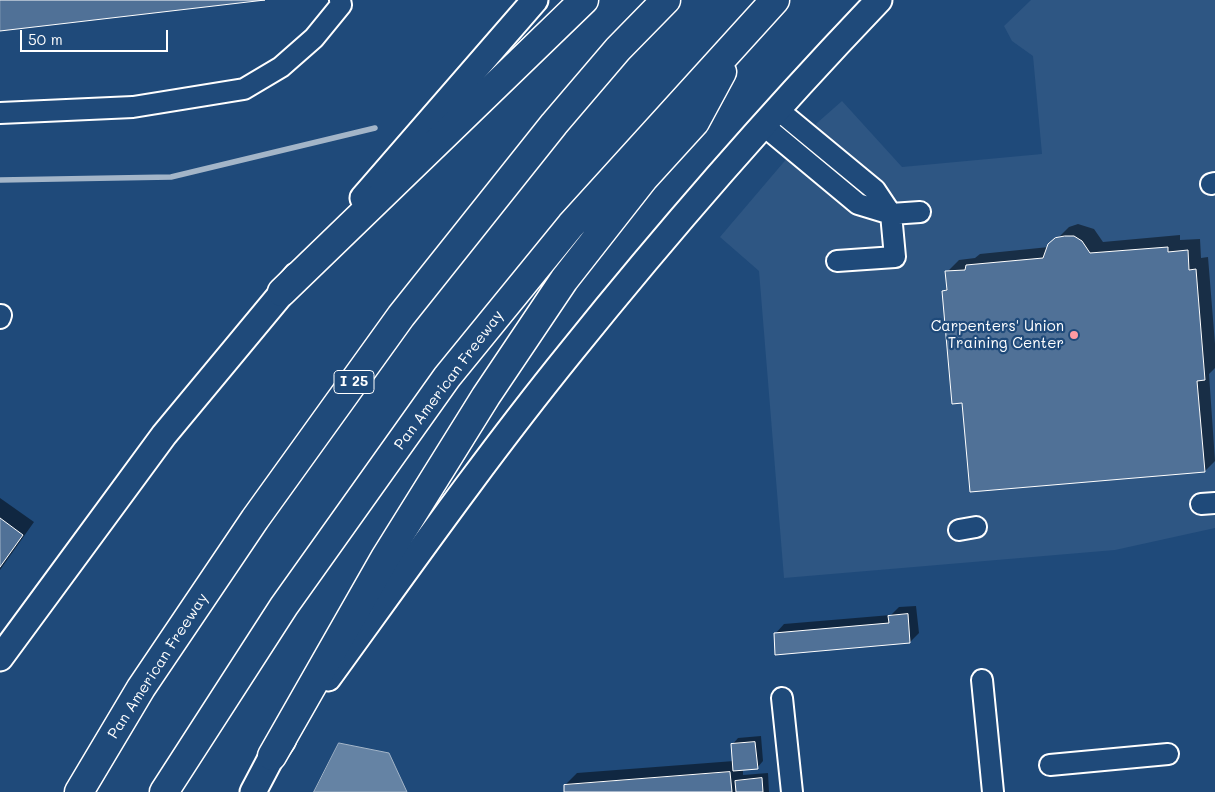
<!DOCTYPE html>
<html>
<head>
<meta charset="utf-8">
<style>
  body { margin:0 }
  #map { position:relative; width:1215px; height:792px; overflow:hidden; background:#1f4a7a; font-family:Mali,sans-serif }
  canvas { display:block }
  .scale { position:absolute; left:20px; top:30px; width:148px; height:22px; box-sizing:border-box; border:2px solid #fff; border-top:0; padding-left:6px; font-size:15px; line-height:18px; white-space:nowrap; color:#fff; -webkit-text-stroke:4px #1f4a7a; paint-order:stroke }
</style>
</head>
<body>
<div id="map">
<canvas width="1215" height="792"></canvas>
<div class="scale">50 m</div>
</div>
<script>
const context = document.querySelector('canvas').getContext('2d');
context.lineJoin = 'round';
function fill(path, color) {
  context.fillStyle = color;
  context.fill(path, 'evenodd');
}
function strokePath(path, color, width, dash) {
  context.strokeStyle = color;
  context.lineWidth = width;
  context.lineCap = dash ? 'butt' : 'round';
  context.setLineDash(dash || []);
  context.stroke(path);
}
function drawText(font, color, halo, rows, align = 'center') {
  context.font = font + ' Mali,sans-serif';
  context.lineWidth = 4.5;
  context.setLineDash([]);
  context.textBaseline = 'middle';
  context.strokeStyle = halo;
  context.fillStyle = color;
  for (const [text, x, y, turn = 0] of rows) {
    context.save();
    context.translate(x, y);
    context.rotate((+turn || 0) * Math.PI / 180);
    context.textAlign = isNaN(turn) ? turn : align;
    if (halo) context.strokeText(text, 0, 0);
    context.fillText(text, 0, 0);
    context.restore();
  }
}
fill(new Path2D(`
  M1031,0H1215V528L1115,550L784,578L759,271L720,237L817,123L842,101L902,167L1042,154L1033,56L1012,41L1004,26Z`), '#2e5683');
const water = new Path2D(`
  M339,743L389,753L407,792H314Z`);
fill(water, '#6583a4');
strokePath(water, '#a3b5c8', 1);
fill(new Path2D(`
  M1078,224L1094,229L1103,242L1180,235V240L1200,239L1201,258L1208,257L1215,344V368L1209,374L1215,461L1205,471L963,401L944,291L948,287L947,272L959,260L975,258L980,254L1049,247L1069,227Z
  M0,498L34,522L0,570Z
  M916,606L919,633L910,642L775,634L784,624L891,615L899,607Z
  M761,736L763,761L757,768L743,769V775L768,773L769,792H566L565,785L577,773L734,761L732,745L738,738Z`), '#0007');
strokePath(new Path2D(`
  M0,180L171,177L375,128`), '#a3b5c8', 5.5);
const building = new Path2D(`
  M0,0H265L0,31Z
  M1065,236H1074L1082,241L1090,253L1168,247V252L1188,250L1189,270L1196,269L1205,380L1197,381L1205,472L970,492L962,403L952,404L942,291L947,290L945,271L965,270L966,265L1043,258L1048,244L1055,238Z
  M0,518L23,535L0,567Z
  M908,614L910,643L775,655L774,633L889,623L888,616Z
  M755,742L758,769L733,771L731,744Z
  M730,772L732,792H564V785Z
  M762,778L763,792H736L735,781Z`);
fill(building, '#507197');
strokePath(building, '#fff', 1);
const minor = new Path2D(`
  M777,109L875,190L891,214
  M0,113L133,107L244,89L281,67L314,38L341,5L340,0
  M763,125L858,204L891,214
  M1211,184L1215,183
  M837,261L895,257L891,214L920,212
  M0,318L1,315
  M1201,504L1215,503
  M959,530L976,527
  M982,680L993,792
  M782,698L792,792
  M1050,765L1168,754`);
const major = new Path2D(`
  M363,198L535,0
  M0,658L164,435L296,276
  M328,678C407,569 485,458 570,353C668,231 771,113 879,0
  M253,792L272,756L283,740`);
const highway = new Path2D(`
  M282,292L584,0
  M272,756L385,558L486,396L564,280L644,178L695,122L722,72
  M79,792L141,688L255,519L401,316L554,124L618,49L666,0
  M164,792L284,606L447,377L571,225L775,0`);
strokePath(minor, '#fff', 24);
strokePath(major, '#fff', 29);
strokePath(highway, '#fff', 31);
strokePath(minor, '#1f4a7a', 20);
strokePath(major, '#1f4a7a', 25);
strokePath(highway, '#1f4a7a', 28);
for (const [x, y, r, color] of [
  [1074,335,5,"#ff9aa2"]
]) {
  const dot = new Path2D();
  dot.arc(x, y, r, 0, 2 * Math.PI);
  context.fillStyle = color;
  context.fill(dot);
  strokePath(dot, '#1f4a7a', 2);
}
for (const [x, y, w] of [
  [354,382,40]
]) {
  const box = new Path2D();
  box.roundRect(x - w / 2, y - 11.5, w, 23, 4);
  context.fillStyle = '#1f4a7a';
  context.fill(box);
  strokePath(box, '#fff', 1);
}
drawText('bold 14px', '#fff', null, [
  ["I 25",354,382]
]);
drawText('15px', '#fff', '#1f4a7a', [
  ["Carpenters' Union",1064,326],
  ["Training Center",1064,343]
], 'right');
drawText('15px', '#fff', '#1f4a7a', [
  ["Pan American Freeway",449,380,-53],
  ["Pan American Freeway",158,666,-57]
]);
</script>
</body>
</html>
